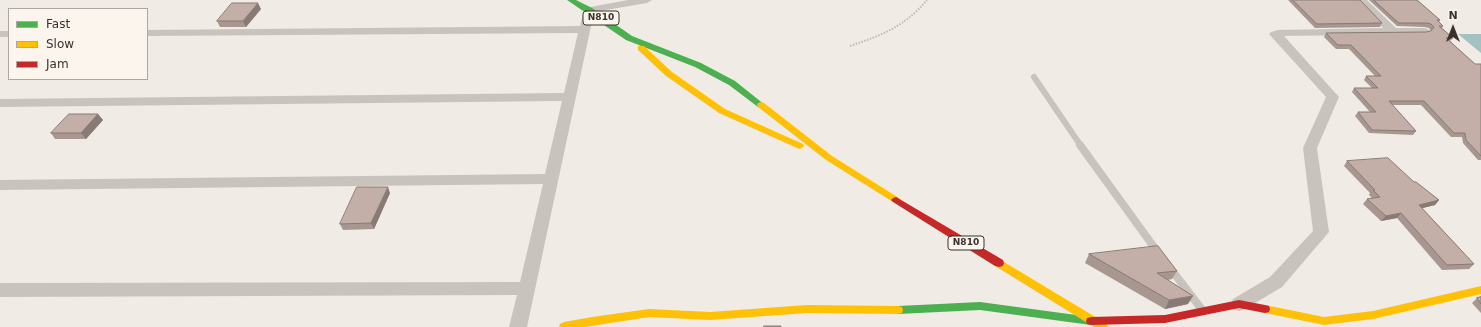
<!DOCTYPE html>
<html>
<head>
<meta charset="utf-8">
<style>
  body { margin:0 }
  #map { position:relative; width:1481px; height:327px; overflow:hidden; background:#f0ebe5; font-family:"DejaVu Sans",sans-serif }
  canvas { display:block }
  .legend { position:absolute; left:8px; top:8px; width:140px; height:72px; box-sizing:border-box; background:#fbf5ee; border:1px solid #aea6a0; margin:0; padding:5px 7px; list-style:none; font-size:12px; color:#3b302b }
  .legend li { display:flex; align-items:center; gap:8px; height:20px }
  .legend b { width:20px; border:1px solid #aea6a0 }
  .north { position:absolute; left:1433px; top:8px; width:40px; height:40px; -webkit-text-stroke:3px #fbf5ee; paint-order:stroke; rotate:0deg; font-size:11px; font-weight:700; line-height:16px; text-align:center; color:#3b302b }
  .north::after { content:''; display:block; margin:auto; width:14px; height:18px; background:#3b302b; clip-path:polygon(50% 0,100% 100%,50% 72%,0 100%) }
</style>
</head>
<body>
<div id="map">
<canvas width="1481" height="327"></canvas>
<ul class="legend">
<li><b style="height:5px;background:#4caf50"></b>Fast</li>
<li><b style="height:5px;background:#ffc107"></b>Slow</li>
<li><b style="height:5px;background:#c62828"></b>Jam</li>
</ul>
<div class="north">N</div>
</div>
<script>
const context = document.querySelector('canvas').getContext('2d');
context.lineJoin = 'round';
function fill(path, color) {
  context.fillStyle = color;
  context.fill(path, 'evenodd');
}
function strokePath(path, color, width, dash) {
  context.strokeStyle = color;
  context.lineWidth = width;
  context.lineCap = dash ? 'butt' : 'round';
  context.setLineDash(dash || []);
  context.stroke(path);
}
function drawText(font, color, halo, rows, align = 'center') {
  context.font = font + ' "DejaVu Sans",sans-serif';
  context.lineWidth = 3.5;
  context.setLineDash([]);
  context.textBaseline = 'middle';
  context.strokeStyle = halo;
  context.fillStyle = color;
  for (const [text, x, y, turn = 0] of rows) {
    context.save();
    context.translate(x, y);
    context.rotate((+turn || 0) * Math.PI / 180);
    context.textAlign = isNaN(turn) ? turn : align;
    if (halo) context.strokeText(text, 0, 0);
    context.fillText(text, 0, 0);
    context.restore();
  }
}
fill(new Path2D(`
  M1458,34H1481V53Z`), '#a1c2c1');
strokePath(new Path2D(`
  M850,46C882,35 904,27 927,0`), '#c2bbb6', 2, [1.5, 1.5]);
strokePath(new Path2D(`
  M1034,77L1081,146`), '#c9c3be', 6);
strokePath(new Path2D(`
  M1080,145L1159,254
  M1170,268L1203,311`), '#c9c3be', 8);
fill(new Path2D(`
  M628,0H652L647,3L594,12L527,327H509L517,295L0,297V283L520,282L543,184L0,190V180L545,174L562,101L0,107V99L564,93L578,33L147,36V30L580,26L585,8Z
  M1356,0H1367L1396,28H1424L1428,29L1430,31L1428,33L1424,34L1284,36L1339,97L1317,148L1329,232L1282,287L1245,309L1239,311L1233,309L1231,304L1233,299L1270,277L1313,231L1303,148L1326,97L1269,34L1271,32L1278,30L1383,28Z
  M0,31H9V37H0Z`), '#c9c3be');
fill(new Path2D(`
  M567,0H576L592,8L632,36L701,63L735,81L765,105L764,107H758L729,85L695,67L626,40Z
  M980,302L1091,317L1095,318L1096,321L1095,324L1091,325L980,310L898,314L894,313L893,310L894,307L898,306Z`), '#4caf50');
fill(new Path2D(`
  M638,46H644L672,72L725,109L803,144L804,146L800,149L797,148L719,113L666,76L638,50Z
  M761,102L764,103L832,156L899,198L901,200L899,202H893L826,160L758,107L757,105L758,103Z
  M999,259L1107,324L1108,327H1094L995,266L994,263L995,260Z
  M1481,286V294L1373,319L1324,325L1265,313L1261,312L1260,309L1261,306L1265,305L1324,317L1373,311Z
  M807,305L898,306L902,307L903,310L902,313L898,314L807,313L710,320L649,317L585,327H559L560,324L564,322L592,317L649,309L710,312Z`), '#ffc107');
fill(new Path2D(`
  M896,197L1003,260L1004,263L1003,266L999,267L995,266L893,202L891,200L893,198Z
  M1239,300L1265,305L1269,306L1270,309L1269,312L1265,313L1239,308L1165,323L1091,325L1087,324L1086,321L1087,318L1091,317L1165,315Z`), '#c62828');
fill(new Path2D(`
  M1288,0H1360L1382,23L1380,27L1315,28Z
  M1369,0H1417L1440,20L1439,22L1443,26L1442,28L1453,38L1450,41L1475,64H1481V160H1478L1463,143L1462,137H1451L1421,105H1392L1416,131L1413,135L1369,133L1355,116L1358,112H1370L1352,92L1354,88H1372L1364,80L1366,76H1375L1349,49H1336L1324,37L1326,33L1426,32L1431,31L1429,28L1424,27L1397,26Z
  M261,9L246,27H220L217,21Z
  M98,114L103,120L86,139H55L51,133Z
  M1347,161L1414,182L1439,200L1435,205L1422,208L1474,264L1469,269L1442,270L1397,218L1381,221L1363,204L1367,199L1372,198L1369,195L1370,193L1344,166Z
  M390,193L374,229L343,230L340,224Z
  M1089,254L1177,271L1172,279L1168,280L1188,304L1165,309L1085,263Z
  M1481,297V313L1472,303L1477,298Z`), '#a89690');
fill(new Path2D(`
  M258,3L261,9L246,27L243,21Z
  M98,114L103,120L86,139L81,133Z
  M388,187L390,193L374,229L371,223Z
  M1439,200L1435,205L1415,210L1419,205Z
  M1401,213L1397,218L1381,221L1386,216Z
  M1193,296L1188,304L1165,309L1169,300Z`), '#887a75');
const building = new Path2D(`
  M1293,0H1360L1382,23L1317,24Z
  M1374,0H1417L1440,20H1437L1443,26H1439L1453,38H1446L1475,64H1481V156L1466,140L1465,133H1454L1424,101H1389L1416,131L1372,130L1358,112H1376L1354,88H1378L1366,76H1381L1351,45H1338L1326,33L1426,32L1431,31L1434,27L1431,24L1427,23H1399Z
  M232,3H258L243,21H217Z
  M69,114H98L81,133H51Z
  M1388,158L1414,182H1416L1439,200L1419,205L1474,264L1447,265L1401,213L1386,216L1367,199L1380,197L1373,190H1375L1347,161Z
  M357,187H388L371,223L340,224Z
  M1158,246L1177,271L1157,273L1193,296L1169,300L1089,254Z
  M1481,297V304L1477,298Z
  M764,326H781V327H764Z`);
fill(building, '#c3afa7');
strokePath(building, '#887a75', 1);
for (const [x, y, w] of [
  [601,18,36],
  [966,243,36]
]) {
  const box = new Path2D();
  box.roundRect(x - w / 2, y - 7, w, 14, 3);
  context.fillStyle = '#fbf5ee';
  context.fill(box);
  strokePath(box, '#3b302b', 1);
}
drawText('bold 9px', '#3b302b', null, [
  ["N810",601,18],
  ["N810",966,243]
]);
</script>
</body>
</html>
